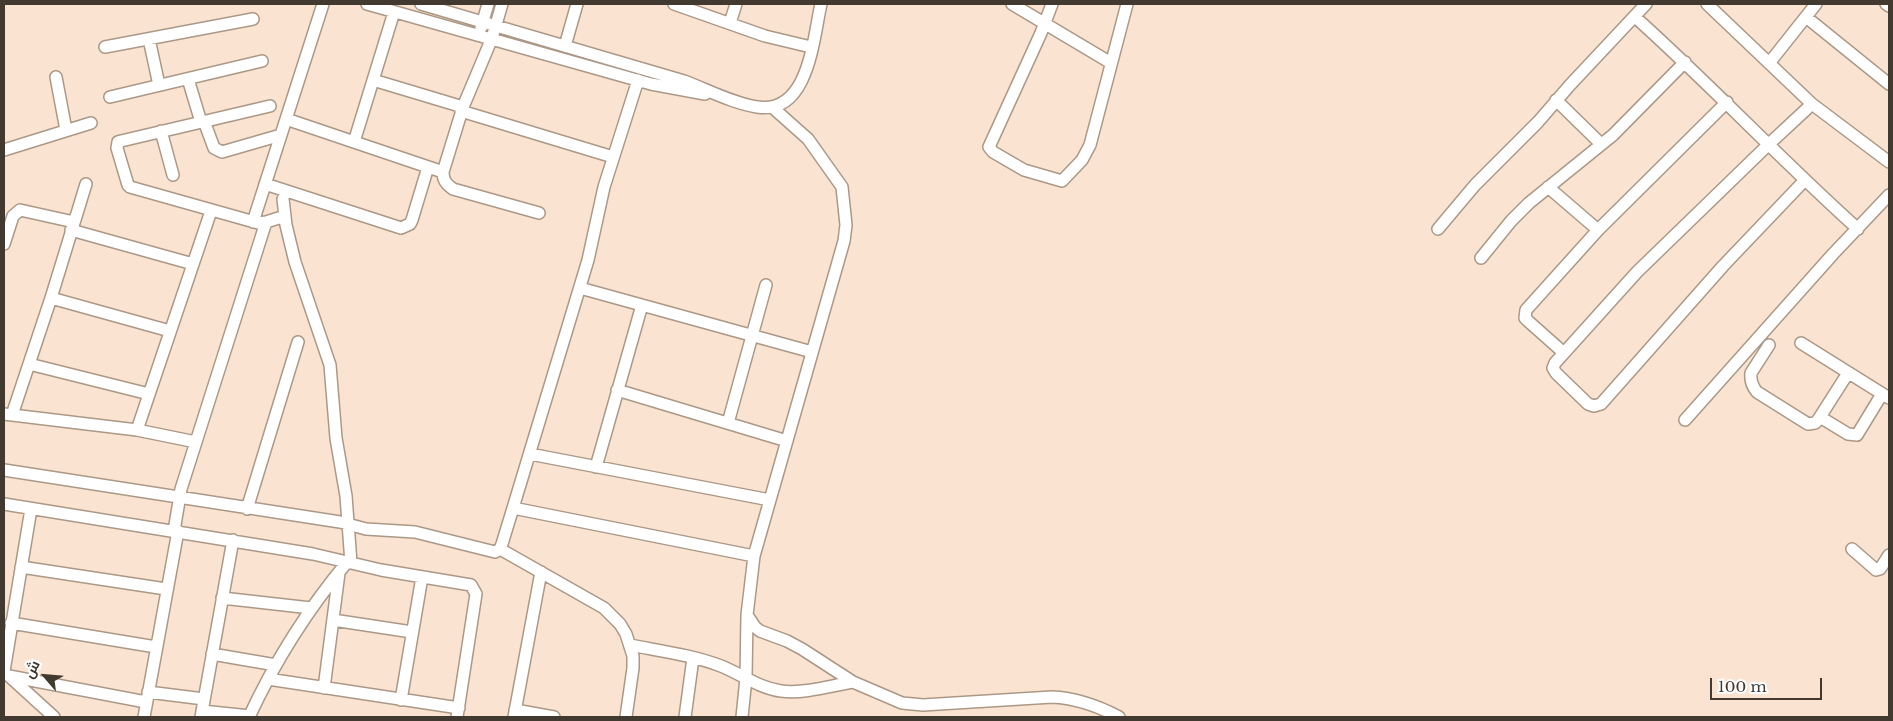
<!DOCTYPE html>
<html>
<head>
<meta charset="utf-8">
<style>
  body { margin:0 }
  #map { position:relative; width:1893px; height:721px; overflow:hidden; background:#fae4d1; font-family:"Libre Baskerville",Cairo,serif }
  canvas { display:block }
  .frame { position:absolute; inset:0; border:5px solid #423931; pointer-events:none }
  .north { position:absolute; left:20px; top:651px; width:50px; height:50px; -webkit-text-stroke:4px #fff; paint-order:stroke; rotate:297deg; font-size:14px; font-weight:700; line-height:20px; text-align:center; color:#423931 }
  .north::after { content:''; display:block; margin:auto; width:18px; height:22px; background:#423931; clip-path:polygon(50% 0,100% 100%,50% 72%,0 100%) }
  .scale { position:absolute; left:1710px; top:678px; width:112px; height:22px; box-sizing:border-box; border:2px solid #423931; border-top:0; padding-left:6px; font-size:15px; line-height:18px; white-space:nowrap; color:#423931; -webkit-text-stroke:4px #fff; paint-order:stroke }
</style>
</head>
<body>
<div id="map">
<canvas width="1893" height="721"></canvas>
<div class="frame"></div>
<div class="north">ش</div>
<div class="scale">100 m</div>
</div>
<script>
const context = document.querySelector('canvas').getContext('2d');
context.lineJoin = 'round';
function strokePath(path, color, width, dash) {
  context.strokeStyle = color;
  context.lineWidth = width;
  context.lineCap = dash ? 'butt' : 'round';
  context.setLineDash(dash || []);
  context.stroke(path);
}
const minor = new Path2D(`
  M367,4L651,84L705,94
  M421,4L684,81C708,90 732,103 757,107C809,115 813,39 821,4
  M502,4L492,38L463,107L443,172C443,180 446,184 453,189L539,213
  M674,4L765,36L811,47
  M1012,4L1111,63
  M1052,4L1041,33L989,147L993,152L1024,170L1062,181L1082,160L1090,145L1127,4
  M1707,4L1812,104L1889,162
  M1886,4L1889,6
  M1635,17C1711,85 1781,160 1858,229
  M1806,17L1889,84
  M730,23L736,4
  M481,28L488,4
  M149,39L159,85
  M565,46L577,4
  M105,47L253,19
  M1770,62L1816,4
  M56,77L66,130
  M188,79L201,122
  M373,80L463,107
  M110,97L262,61
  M1556,100L1601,144
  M270,106L121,141L118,142L117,148L128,185L130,187L258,223L266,222L285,216
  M461,111L613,157
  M286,119L443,172
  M204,121L214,148L222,152L281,135
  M161,131L173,175
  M354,142L394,12
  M4,150L91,123
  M1805,180L1723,266L1601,404L1594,406L1588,404L1556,373L1553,368L1555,363L1637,272L1769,144L1812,104
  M265,184L401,228L410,224L412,220L428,167
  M1548,187L1598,230
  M283,199L286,225L295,262L330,365L336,438L346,496L351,563
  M253,222L323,4
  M1438,229L1475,185L1538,122L1570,85L1646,4
  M71,230L193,264
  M4,244L13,216L20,210L74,222
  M1481,258L1511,221L1529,203L1613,135L1685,62
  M580,288L812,352
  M51,298L170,331
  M1801,343L1889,398
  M1769,345L1751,373C1750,381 1752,386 1757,392L1808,424L1815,423L1818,420L1848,373
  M1564,353L1528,321L1525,318L1526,310L1598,230L1727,102
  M29,364L149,394
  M617,390L787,441
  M4,414L137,430L196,442
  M12,415L51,298L86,184
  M1820,417L1848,434L1857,435L1882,394
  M1685,420L1833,254L1889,195
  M728,423L766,285
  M137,430L211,211
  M530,454L770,500
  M596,467L642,305
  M4,470L340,522L366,529L415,532L495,552L500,549L502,544L513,508L588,260L604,187L638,80
  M4,504L313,554L381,570L471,585L476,594L457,717
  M513,508L754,556
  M247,509L298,342
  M174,531L181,489L266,222
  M500,549L604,608L620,624L626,634L633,656V668L626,717
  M1852,549L1876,570L1880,569L1889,555
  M21,567L166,589
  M222,598L311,608
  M747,615L755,627L760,631L787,641L802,649L853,682L902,703L923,705L1052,697C1076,698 1098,706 1119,717
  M333,620L412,632
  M11,623L156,647
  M630,645C660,651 692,655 721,666C741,674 759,688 781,691C804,694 830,686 853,682
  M212,654L276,665
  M4,671L31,509
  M9,676L146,702
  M9,676L54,717
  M268,679L459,708
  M324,688L339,573
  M148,692L204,699
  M401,700L422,577
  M515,710L554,717
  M202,711L250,716
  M144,717L178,531
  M201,717L233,540
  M249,717C275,661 308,609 348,561
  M514,717L541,572
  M685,717L693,658
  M742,717L746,678L747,615L754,556L844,241L846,225L842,187L808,139L772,107`);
strokePath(minor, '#ac9886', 14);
strokePath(minor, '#fff', 11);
</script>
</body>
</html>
